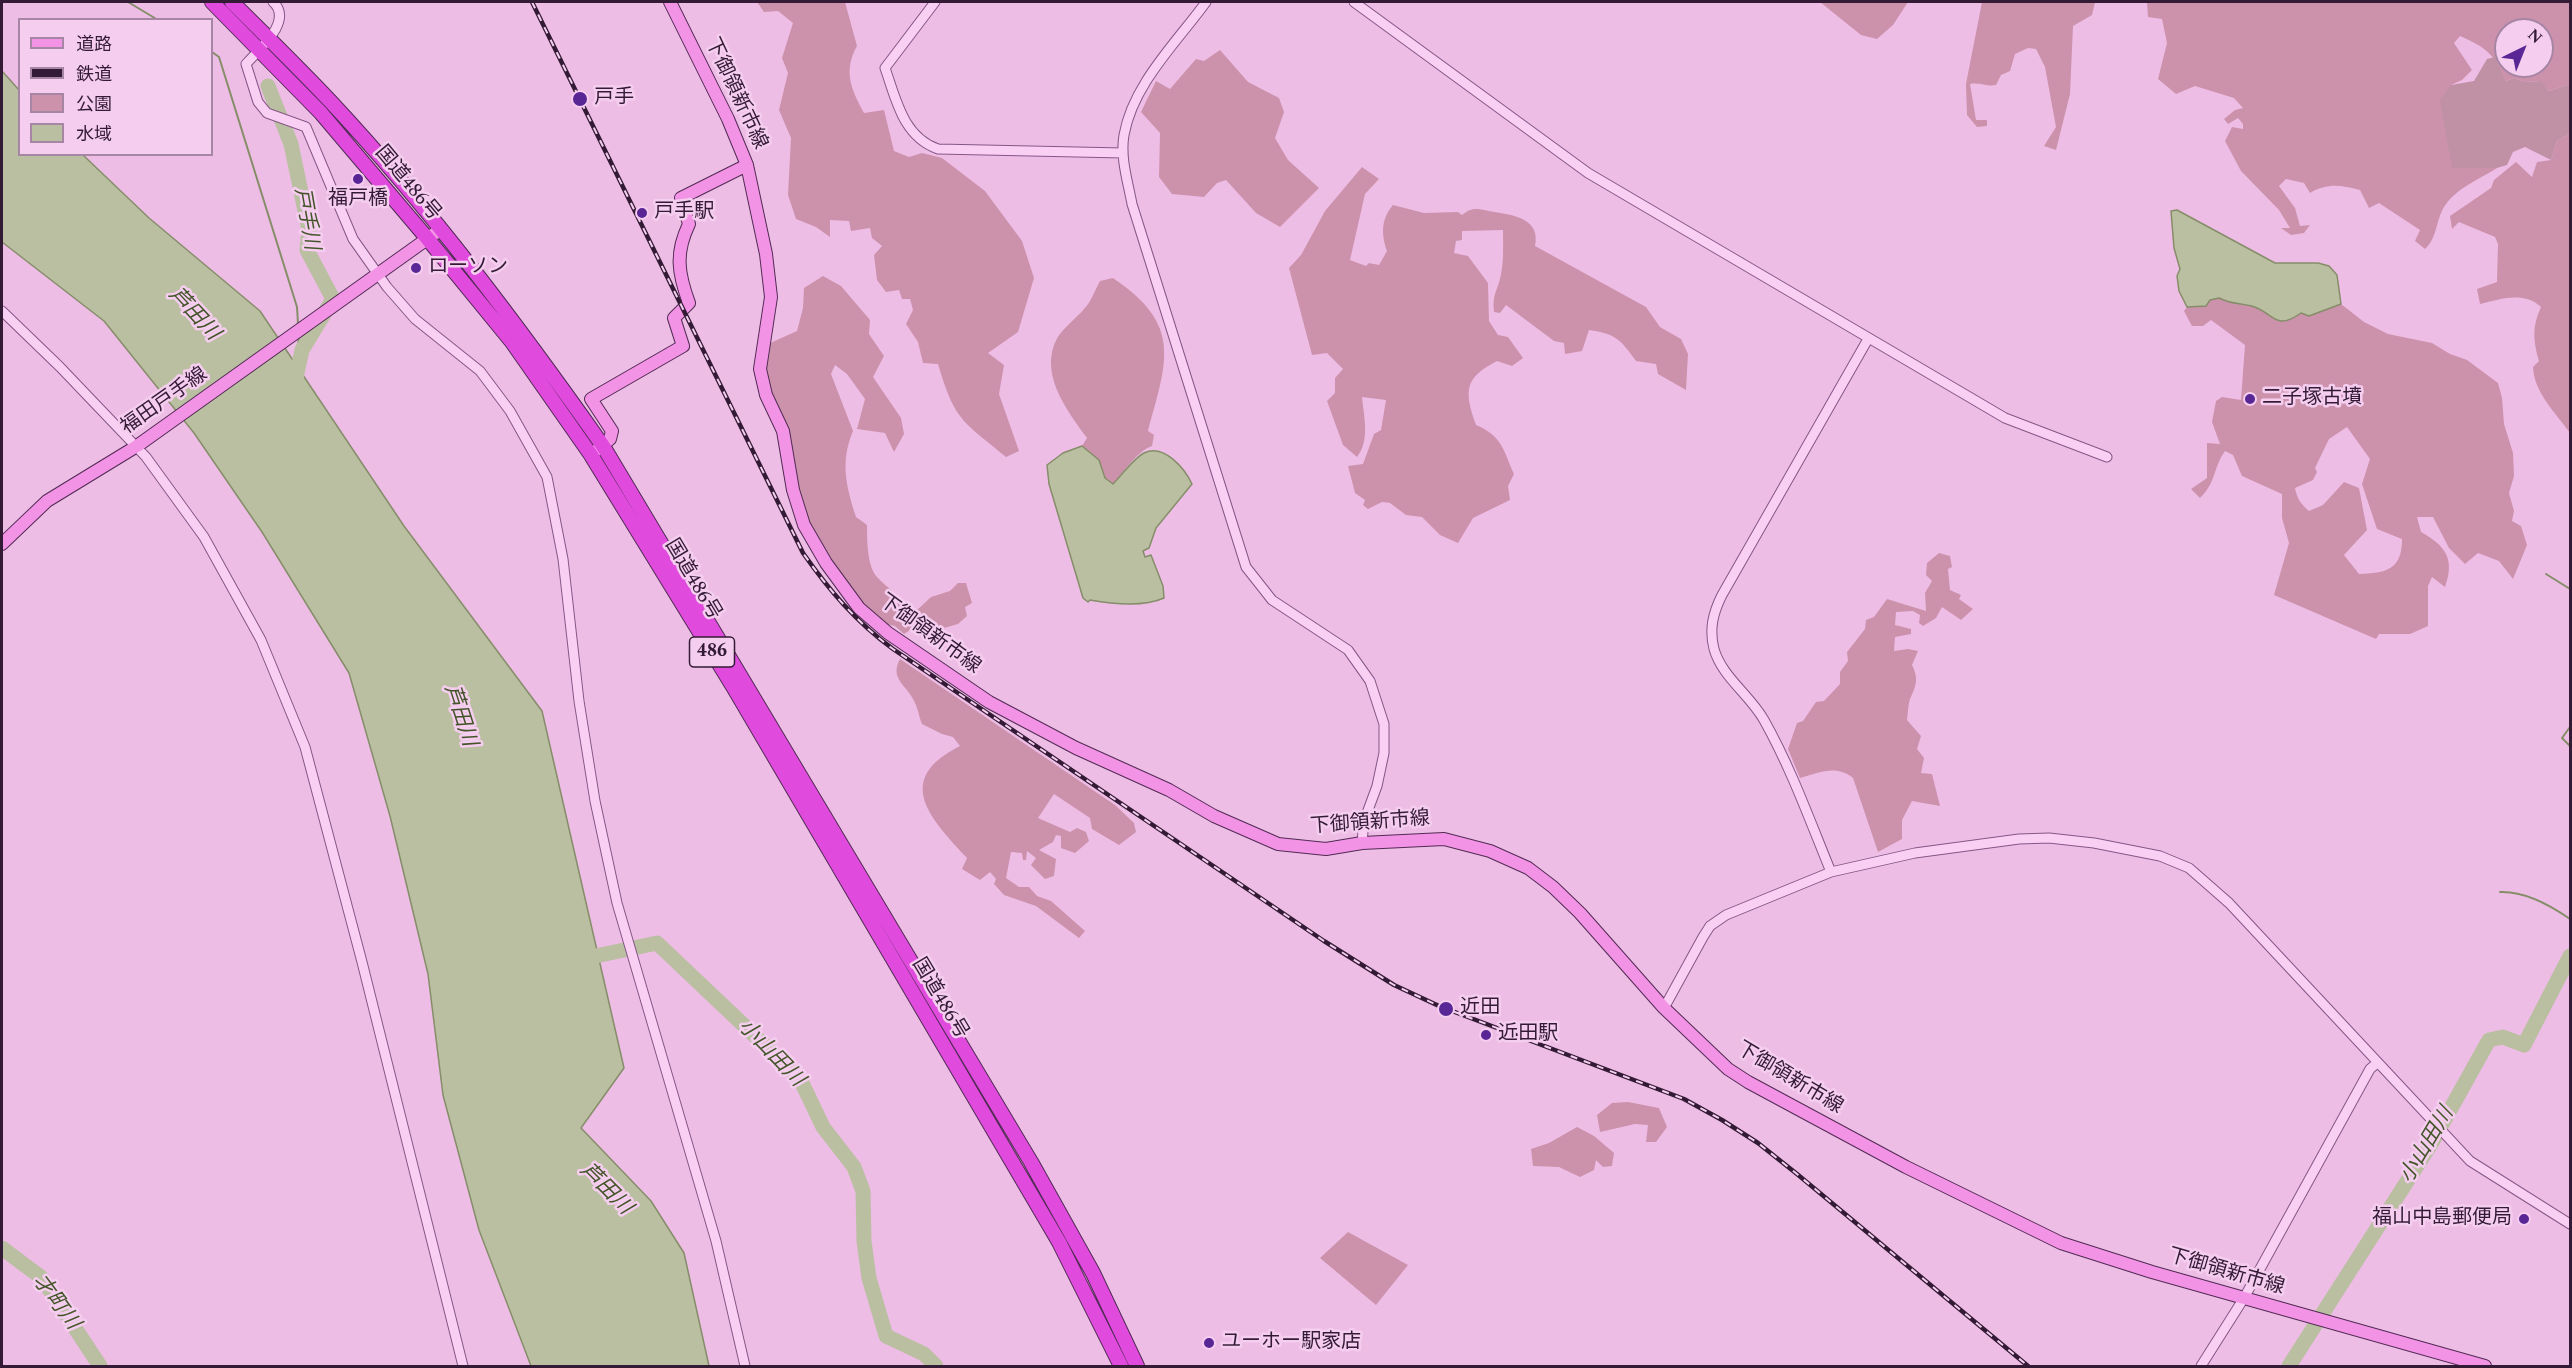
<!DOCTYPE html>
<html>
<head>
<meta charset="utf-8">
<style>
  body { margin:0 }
  #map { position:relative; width:2572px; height:1368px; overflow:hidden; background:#eebde6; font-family:Spectral,"Noto Sans JP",serif }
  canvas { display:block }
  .frame { position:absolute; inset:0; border:3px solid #331b35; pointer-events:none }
  .legend { position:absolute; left:18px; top:18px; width:195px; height:138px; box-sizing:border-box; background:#f5cdef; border:2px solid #a786a5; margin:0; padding:8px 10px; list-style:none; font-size:18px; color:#331b35 }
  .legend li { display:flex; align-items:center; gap:12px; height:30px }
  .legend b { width:30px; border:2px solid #a786a5 }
  .north { position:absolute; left:2494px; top:18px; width:60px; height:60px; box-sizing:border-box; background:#f5cdef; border:2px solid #a786a5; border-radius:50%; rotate:43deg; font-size:16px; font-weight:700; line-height:24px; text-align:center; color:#331b35 }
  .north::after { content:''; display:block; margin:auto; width:21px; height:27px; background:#582695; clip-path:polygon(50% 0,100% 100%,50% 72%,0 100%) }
</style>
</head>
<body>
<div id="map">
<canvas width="2572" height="1368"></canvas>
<div class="frame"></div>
<ul class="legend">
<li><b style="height:8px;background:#f393e5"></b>道路</li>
<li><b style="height:8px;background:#331b35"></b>鉄道</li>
<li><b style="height:16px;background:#cc92ab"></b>公園</li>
<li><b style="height:16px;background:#babfa1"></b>水域</li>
</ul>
<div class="north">N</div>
</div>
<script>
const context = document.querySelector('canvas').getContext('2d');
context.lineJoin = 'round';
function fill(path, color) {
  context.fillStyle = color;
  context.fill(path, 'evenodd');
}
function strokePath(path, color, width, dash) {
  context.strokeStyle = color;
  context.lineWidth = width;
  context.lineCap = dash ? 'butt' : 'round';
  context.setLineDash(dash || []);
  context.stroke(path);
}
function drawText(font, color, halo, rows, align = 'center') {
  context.font = font + ' Spectral,"Noto Sans JP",serif';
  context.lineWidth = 5;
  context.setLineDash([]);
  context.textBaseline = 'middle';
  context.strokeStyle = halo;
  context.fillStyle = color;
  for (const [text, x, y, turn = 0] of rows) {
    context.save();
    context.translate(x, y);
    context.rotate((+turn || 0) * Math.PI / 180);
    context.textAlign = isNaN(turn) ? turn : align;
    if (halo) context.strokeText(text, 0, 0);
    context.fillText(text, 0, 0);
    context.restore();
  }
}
fill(new Path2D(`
  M757,2H845L857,46C843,71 851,89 864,113L884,110L894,151L909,157L922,153L942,158L985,191L1022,241L1034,278L1018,332L988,353L1004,365L999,394L1019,451L1006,457C963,421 955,422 938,364L923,363L918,342L906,324L913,310L910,299H902L899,290L886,292L877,280L874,255L882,246L872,238L870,228L851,231L849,221L830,220V237L816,227L796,219L788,195L791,138L779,110L788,73L782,58L793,23L778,11L764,12Z
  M1820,2H1908L1893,25L1877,39L1861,35Z
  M1982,2H2095L2092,15L2073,26L2070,94L2056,150L2044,146L2056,127L2045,67L2036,49L2028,48L2015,54L2010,71L2001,75L1996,85C1987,87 1980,82 1970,84L1976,120H1987V126L1977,127L1967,115L1966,84Z
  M2147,2H2570V84L2549,91L2540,81L2525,82L2514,78L2506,81C2493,53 2487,48 2460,36L2454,43L2472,70L2462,80L2451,85L2452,168H2497C2479,180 2457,187 2444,207C2436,220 2437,239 2425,249L2415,241L2420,230L2379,203L2369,208L2360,190C2340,185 2328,183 2310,193L2304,183L2286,179L2279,186L2295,208L2300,226L2310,225L2304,233L2291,235L2281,228H2290L2279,210L2241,171L2225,141L2232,127L2243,129V124L2238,118L2228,124L2224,119L2235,110L2243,108L2234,98L2195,86L2176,94L2158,79L2167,43L2162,19L2148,17ZM2506,30H2542V66H2506Z
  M1220,50L1248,82L1279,98L1284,112L1275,138L1288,160L1319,188L1280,227L1256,213L1226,180L1217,183L1204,197L1172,194L1159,177L1160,133L1141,112L1156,81L1170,89L1196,59L1204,61Z
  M2570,133V433C2556,413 2534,393 2533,367L2539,361C2533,340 2532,327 2541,307C2524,291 2501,299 2480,304L2477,289L2497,282L2498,244L2495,237L2459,222L2452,229L2450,216L2491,188L2494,180L2516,162L2532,177L2537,162L2551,160L2557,141Z
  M1362,167L1379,179L1365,194L1350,260L1366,266L1369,263L1379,265L1387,251C1381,234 1381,219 1393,205L1424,213L1458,212L1462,215C1474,205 1480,210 1494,212C1514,215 1541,219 1535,246L1646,307L1660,327L1681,339L1688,354L1686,390L1658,374L1656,364L1636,361C1620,339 1616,334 1589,330L1582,351L1565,354L1564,343L1554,341L1506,305L1500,313L1494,312C1492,293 1498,291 1501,274C1504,260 1503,245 1503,230L1462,231V240L1456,241L1454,253L1468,256L1488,283L1489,321L1498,335L1508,337L1523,358L1512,366L1497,361C1464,378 1464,391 1476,425C1502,436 1503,449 1514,474L1508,486L1510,500L1473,518L1458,543L1440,535L1422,517L1406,515L1390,503L1382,502L1368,509L1363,505L1365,500L1355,493L1348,466L1363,464L1374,434L1381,430L1386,400L1362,397C1364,418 1370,440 1357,457L1343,445L1327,401L1335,393V378L1343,369L1327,353L1312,355L1289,268L1301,255L1325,211Z
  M823,276L841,286L870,320L869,334L884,356L873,377L901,418L904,434L894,452L885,433L857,429L865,399L847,374L835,365L831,374L853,431C840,462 846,486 856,517L867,525C867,539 867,566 877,577C892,593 894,588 903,611L915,612L931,597L950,591L958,583H966L972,603L965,607L967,616L958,624L944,628L946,641H938L931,627L924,621L904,634L895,626L881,623L850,588L804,516L765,376L768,344L797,331L803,308L804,288Z
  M1113,278C1183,325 1167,361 1148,431L1154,435L1152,446C1136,452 1125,471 1113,484L1105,478L1099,460L1082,446L1087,438C1068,412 1042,378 1054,345C1059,330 1074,321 1084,309C1091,302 1095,290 1100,281Z
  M2219,298C2232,305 2244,303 2257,308C2275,316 2278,329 2301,313L2309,316L2341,304L2364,322L2388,334L2432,343L2450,354L2467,360L2498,383L2502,398L2504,424L2513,453L2514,476L2509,493L2514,511L2512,521L2521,526L2527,545L2513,579L2499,561L2478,553L2465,564L2449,548L2433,517H2417L2421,532C2446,546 2455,559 2445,587L2432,577L2428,586V626L2410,634H2379L2376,639L2274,595L2289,543L2282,518V494L2242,476L2233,455L2225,451C2212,470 2217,481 2200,498L2191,489L2207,478V443L2220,444L2212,422L2216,401L2222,397L2241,400L2245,345L2211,320L2203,326H2192L2184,311L2187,307L2206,306L2210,300ZM2347,427L2370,459L2362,484L2377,529L2402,539C2402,570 2386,573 2359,574L2344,555L2367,530L2359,488L2344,482L2323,505L2309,511C2301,504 2297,499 2295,488L2313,480L2317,472L2315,468L2329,439Z
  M1939,553L1950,556L1952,567L1948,569L1950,590L1961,595L1959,599L1973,609L1961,620L1942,607L1936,618L1923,626L1919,623L1920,615L1913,611L1896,612L1895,625L1911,629V634L1895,637L1894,651L1908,649L1918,651L1912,665C1919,679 1916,686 1910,699C1908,705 1908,714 1907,720L1921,736L1917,749L1924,758L1921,773L1932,774L1940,806L1912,801L1902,820V839L1878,852L1853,778C1836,764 1819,773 1800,778L1788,749L1797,723L1803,721L1816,702L1824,701L1840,684V672L1848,661L1847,652L1865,629L1866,620L1874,617L1887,599L1926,611L1925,593L1932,581L1926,575L1927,563Z
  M900,659L1115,805L1134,823L1136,832L1119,845L1092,829L1090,818L1054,794L1038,818L1070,832L1077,828L1086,832L1089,841L1075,853L1061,848V836L1056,835L1053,842L1039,850L1056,859L1054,876L1045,879L1031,865L1036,858L1027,851L1026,860H1023L1022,853L1011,852L1006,878L1019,887H1029L1037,896L1051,901L1085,931L1079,938L1036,906L1004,895L994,884L996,879L990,872L980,880L962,869L967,858C931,819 892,780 960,746L953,737L942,734L922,724C919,717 918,708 914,701C907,685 889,679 900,659Z
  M1628,1102L1659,1108L1667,1127L1656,1142H1646L1648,1125L1635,1124L1600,1132L1597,1115L1612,1103Z
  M1577,1127L1594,1136L1614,1153L1612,1166L1603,1167L1596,1160L1594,1170L1580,1177L1559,1167L1533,1166L1531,1149L1549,1143Z
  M1348,1232L1408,1265L1376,1305L1320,1258Z`), '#cc92ab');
fill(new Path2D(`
  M2495,57L2506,81L2514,78L2525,82L2541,81L2549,91L2570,84V133L2557,141L2551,160L2525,147L2513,152L2507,165L2497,168H2452L2440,100L2451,85L2474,81L2487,59Z`), '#c091a5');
const water = new Path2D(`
  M2,71L19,90L20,154L83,155L149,218L260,311L404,526L542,711L624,1068L581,1128L651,1201L684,1253L709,1366H531L479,1230L443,1095L428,974L390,816L349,673L262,532L194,433L104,321L2,242Z
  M2177,210L2275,263H2318L2329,266L2337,275L2341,304L2309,316L2301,313C2277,330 2275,316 2257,308C2245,303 2232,305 2219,298L2210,300L2206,306L2187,307L2179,291L2177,276L2180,269L2174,248L2171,211Z
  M1082,446L1099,460L1105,478L1113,484C1122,475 1133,459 1144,453C1164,443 1185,469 1192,484L1156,528L1149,548L1143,551L1145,557L1151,555L1163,586L1164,598C1144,607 1112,604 1090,600L1088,602L1083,598L1049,484L1047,465L1063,453Z`);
fill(water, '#babfa1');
strokePath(water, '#858d69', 1.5);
strokePath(new Path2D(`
  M128,2L158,20
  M212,52L219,57L297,307L298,324
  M296,366L299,336
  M2546,574L2570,589
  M2570,727L2562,738L2570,746
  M2500,892C2524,891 2550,905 2570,919`), '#858d69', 2);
strokePath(new Path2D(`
  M268,86L291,144L309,230L307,250L333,299L302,350L294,387
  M577,960L657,943L791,1070L803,1085L823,1127L854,1167L863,1191L864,1241L869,1278L886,1336L924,1354L936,1366
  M2,1248L42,1278L100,1366
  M2289,1366L2431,1144L2489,1040L2503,1037L2524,1045L2570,956`), '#babfa1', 15);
const minor = new Path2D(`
  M273,2C294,21 259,49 246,64L258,102L267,113L306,127L353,239L387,287L415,319L480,371L510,411L547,477L563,559L579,701L595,801L617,903L716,1241L745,1366
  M935,2L885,68C896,99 903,137 938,149L1123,153
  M1206,2C1177,42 1133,84 1124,135C1120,158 1128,182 1132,204L1246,567L1272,600L1348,650L1370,681L1384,724V753L1377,786L1364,821L1362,843
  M1354,2L1588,173L2005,418L2107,457
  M2,311L60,367L146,457L204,537L261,640L305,747L362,962L463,1366
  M1831,872C1810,821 1791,768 1764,720C1750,695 1722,677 1714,649C1709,629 1713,613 1722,595L1868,339
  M1664,1008L1703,937L1710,926L1726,915L1831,872L1915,853L2019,839L2049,838L2094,843L2160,856L2189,868L2229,903L2470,1161L2570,1224
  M2201,1366L2244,1298L2370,1069L2377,1063`);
const major = new Path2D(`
  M670,2L728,119L747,165L766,254L771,297L760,369L766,395L783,431L793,490L804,525L826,563L859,608L888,633L989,702L1076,748L1169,790L1214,816L1278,844L1326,849L1362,843L1444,839L1490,851L1528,868L1553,887L1580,913L1664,1008L1728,1069L1748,1082L1906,1167L2061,1243L2152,1272L2485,1366
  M597,450L610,439L612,431L591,399L683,346L674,318L689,303C678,273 675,253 689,224L681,198L747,165
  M2,544L47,501L137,446L441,229`);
const highway = new Path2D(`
  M212,2L321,113L427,238L512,342L591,455L734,688L1059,1242L1121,1366
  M232,2C265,35 299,68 331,102C431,209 519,327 603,446L1031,1162L1093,1273L1137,1366`);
strokePath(minor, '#855686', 11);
strokePath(major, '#502b53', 14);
strokePath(highway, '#502b53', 16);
strokePath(minor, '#f9d0f3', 9);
strokePath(major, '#f393e5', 12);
strokePath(highway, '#e04bde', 14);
const rail = new Path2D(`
  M532,2L803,553C829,590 856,622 893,649L1324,941L1394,985L1439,1006L1684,1099L1722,1120L1758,1143L1797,1174L2028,1366`);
strokePath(rail, '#331b35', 4.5);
strokePath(rail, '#f5cdef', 2, [7]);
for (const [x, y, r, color] of [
  [580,99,8,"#582695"],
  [358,179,6,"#582695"],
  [642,213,6,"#582695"],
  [416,268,6,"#582695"],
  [2250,399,6,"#582695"],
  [1446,1009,8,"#582695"],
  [1486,1035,6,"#582695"],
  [2524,1219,6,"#582695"],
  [1209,1343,6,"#582695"]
]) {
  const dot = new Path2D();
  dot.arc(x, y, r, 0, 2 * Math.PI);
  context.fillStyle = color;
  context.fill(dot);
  strokePath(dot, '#f5cdef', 2);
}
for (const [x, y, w] of [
  [712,652,45]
]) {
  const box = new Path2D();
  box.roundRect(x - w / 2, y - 15, w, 30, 4.5);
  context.fillStyle = '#f5cdef';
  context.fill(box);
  strokePath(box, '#331b35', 1.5);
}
drawText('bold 18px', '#331b35', null, [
  ["486",712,652]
]);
drawText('20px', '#331b35', '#f5cdef', [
  ["下御領新市線",735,94,65],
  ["国道486号",407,184,50],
  ["福田戸手線",165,402,-35],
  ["国道486号",692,580,59],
  ["下御領新市線",929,635,36],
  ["下御領新市線",1370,824,-4],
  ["国道486号",939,999,59],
  ["下御領新市線",1789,1079,31],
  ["下御領新市線",2226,1273,16]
]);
drawText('20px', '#331b35', '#f5cdef', [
  ["戸手",594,99],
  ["福戸橋",358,200,"center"],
  ["戸手駅",654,213],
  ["ローソン",428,268],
  ["二子塚古墳",2262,399],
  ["近田",1460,1009],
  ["近田駅",1498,1035],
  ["福山中島郵便局",2512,1219,"right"],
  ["ユーホー駅家店",1221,1343]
], 'left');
drawText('italic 21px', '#44552a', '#f5cdef', [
  ["戸手川",305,219,80],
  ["芦田川",193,315,47],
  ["芦田川",459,716,72],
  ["小山田川",770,1054,46],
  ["小山田川",2428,1146,-59],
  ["芦田川",605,1190,45],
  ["才町川",55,1303,53]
]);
</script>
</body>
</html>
